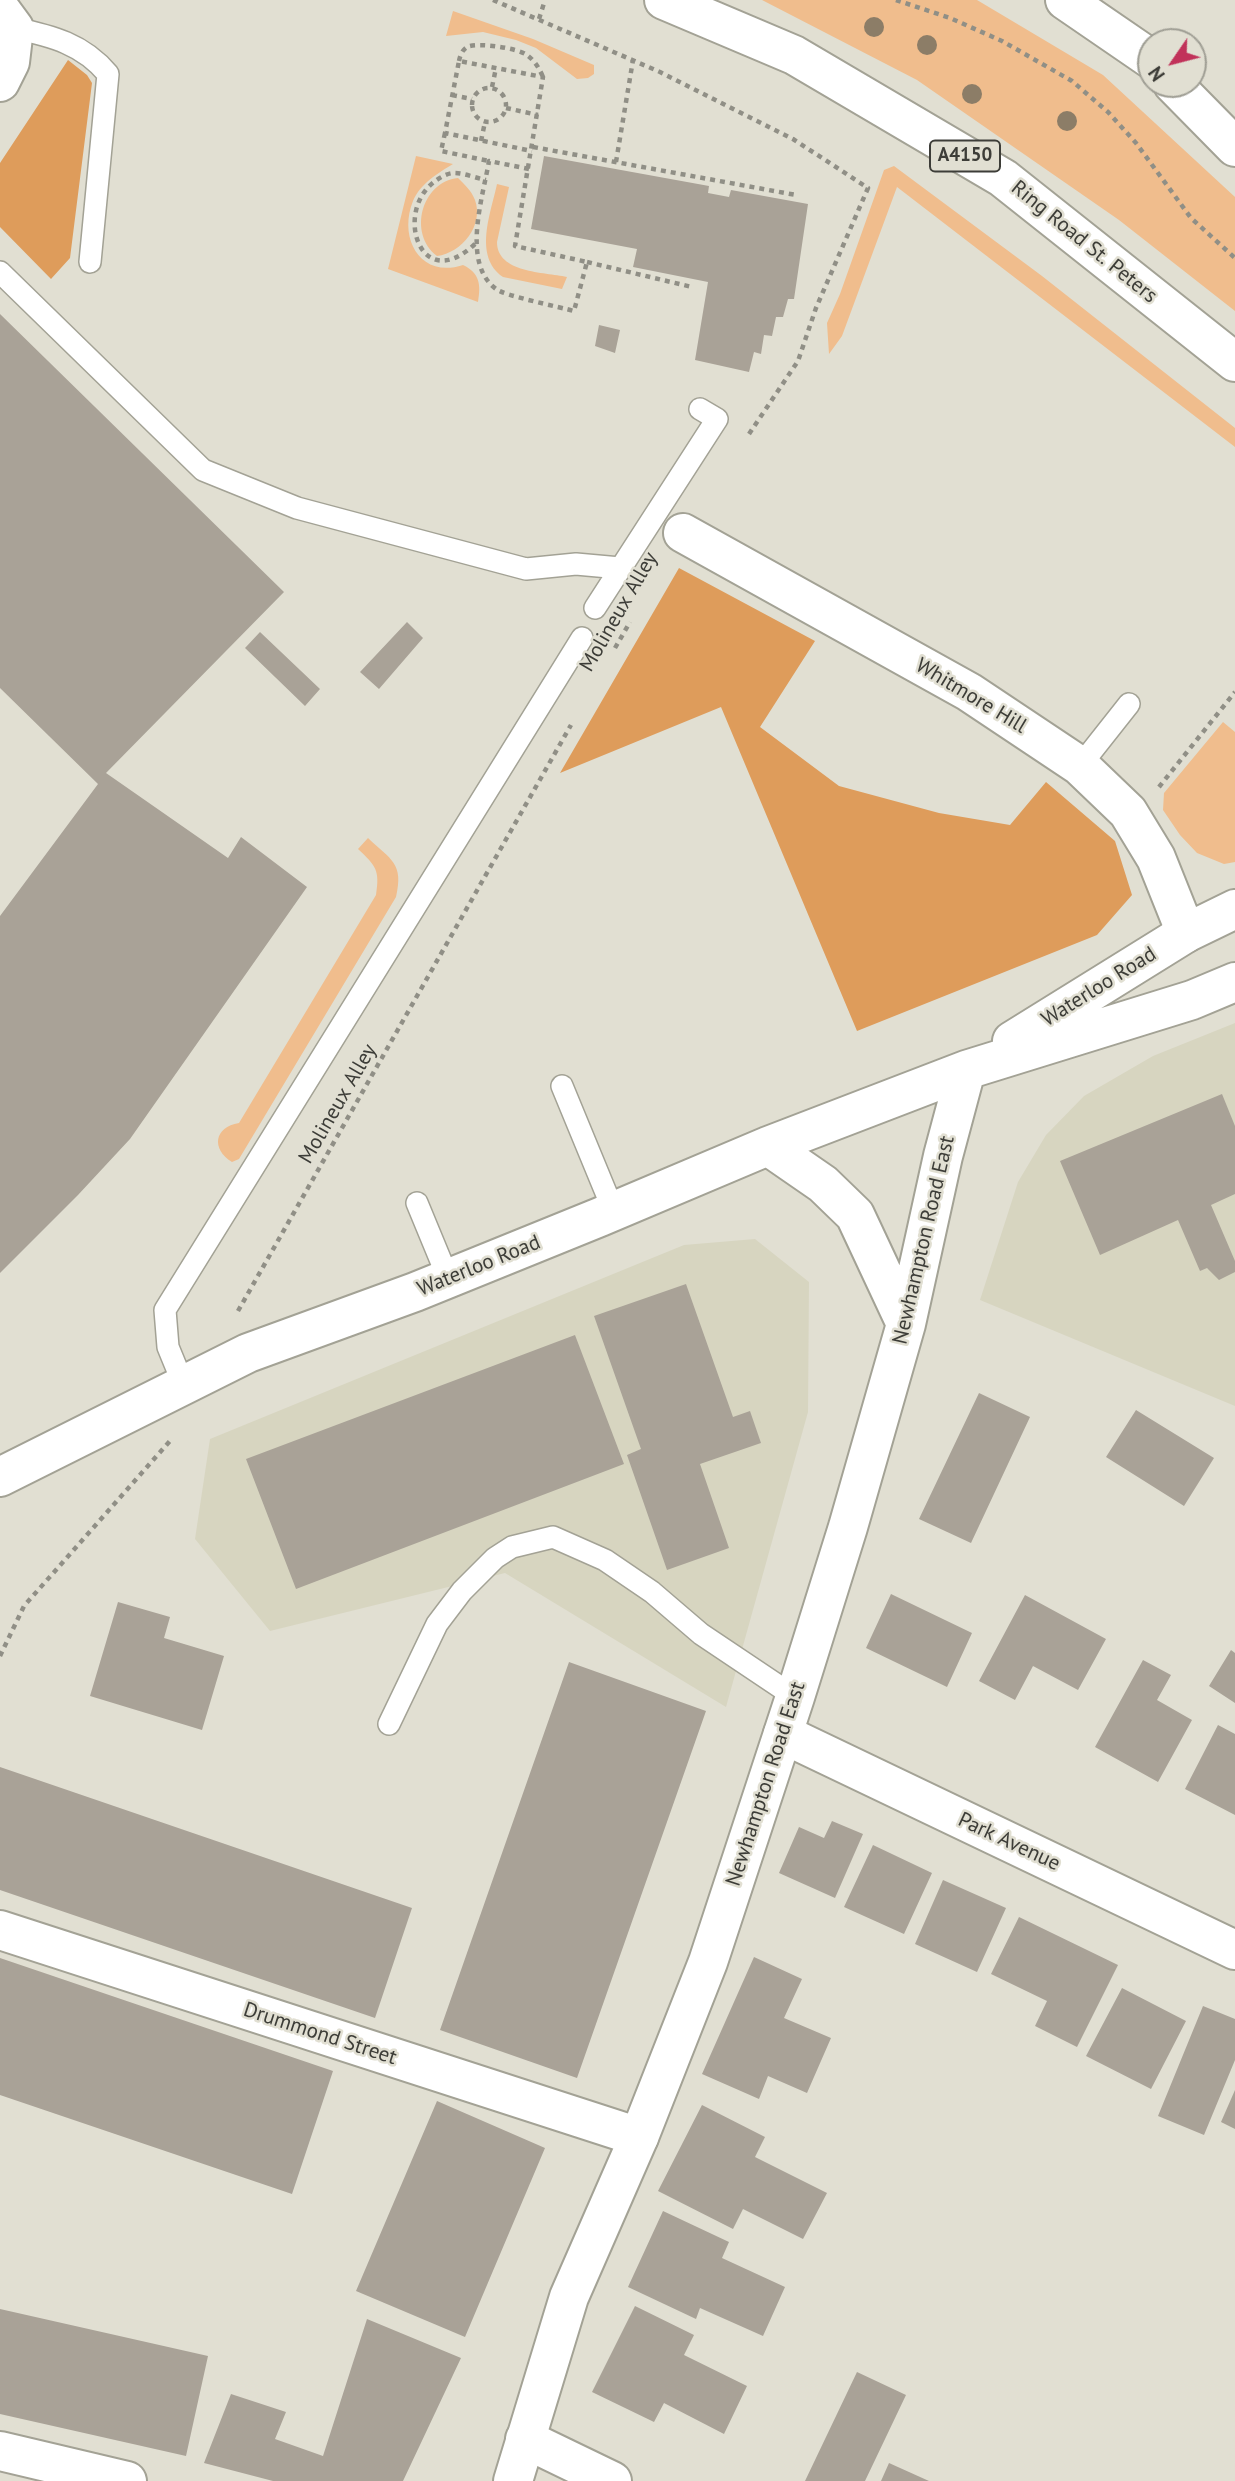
<!DOCTYPE html>
<html>
<head>
<meta charset="utf-8">
<style>
  body { margin:0 }
  #map { position:relative; width:1235px; height:2481px; overflow:hidden; background:#e1dfd2; font-family:"PT Sans",sans-serif }
  canvas { display:block }
  .north { position:absolute; left:1137px; top:28px; width:70px; height:70px; box-sizing:border-box; background:#e1dfd2; border:2px solid #9f9e94; border-radius:50%; rotate:235deg; font-size:19px; font-weight:700; line-height:28px; text-align:center; color:#3d3d38 }
  .north::after { content:''; display:block; margin:auto; width:24px; height:32px; background:#c1325a; clip-path:polygon(50% 0,100% 100%,50% 72%,0 100%) }
</style>
</head>
<body>
<div id="map">
<canvas width="1235" height="2481"></canvas>
<div class="north">N</div>
</div>
<script>
const context = document.querySelector('canvas').getContext('2d');
context.lineJoin = 'round';
function fill(path, color) {
  context.fillStyle = color;
  context.fill(path, 'evenodd');
}
function strokePath(path, color, width, dash) {
  context.strokeStyle = color;
  context.lineWidth = width;
  context.lineCap = dash ? 'butt' : 'round';
  context.setLineDash(dash || []);
  context.stroke(path);
}
function drawText(font, color, halo, rows, align = 'center') {
  context.font = font + ' "PT Sans",sans-serif';
  context.lineWidth = 5;
  context.setLineDash([]);
  context.textBaseline = 'middle';
  context.strokeStyle = halo;
  context.fillStyle = color;
  for (const [text, x, y, turn = 0] of rows) {
    context.save();
    context.translate(x, y);
    context.rotate((+turn || 0) * Math.PI / 180);
    context.textAlign = isNaN(turn) ? turn : align;
    if (halo) context.strokeText(text, 0, 0);
    context.fillText(text, 0, 0);
    context.restore();
  }
}
fill(new Path2D(`
  M1235,1023V1406L980,1300L1018,1182L1046,1135L1084,1096L1153,1056Z
  M755,1239L809,1282L808,1412L726,1707L505,1573L270,1631L195,1539L210,1439L684,1245Z`), '#d7d5c0');
fill(new Path2D(`
  M762,0H977L1103,75L1235,197V311L1119,220L917,80Z
  M453,11L533,39L594,65V74L588,78L577,79L536,48L516,40L483,32L446,36Z
  M416,156L453,164C438,173 420,184 413,201C398,238 420,279 463,265C480,273 481,285 478,302L388,269Z
  M894,166L1042,276L1235,428V447L897,187L842,336L829,354L827,323L840,294L884,170Z
  M458,178C465,185 471,190 475,200C484,225 462,253 437,256C408,234 421,182 458,178Z
  M497,184L509,187L497,242C497,273 544,272 567,277L562,289L503,277C473,256 491,213 497,184Z
  M1223,722L1235,732V862L1224,864L1197,853L1180,835L1163,810L1164,793Z
  M368,838C391,860 404,863 396,897L239,1159L232,1162C211,1149 214,1127 239,1123L376,895C380,870 376,866 358,849Z`), '#f0bd8d');
fill(new Path2D(`
  M68,60L87,75L92,83L70,258L51,279L0,227V163Z
  M679,568L815,641L760,727L839,786L939,813L1010,825L1046,782L1115,841L1132,895L1097,935L857,1031L721,707L560,773Z`), '#de9c5b');
fill(new Path2D(`
  M544,156L709,186L708,193L729,197L731,190L808,204L794,299H788L783,317H776L772,336L764,335L761,354L754,352L749,372L695,360L708,282L633,267L637,249L531,229Z
  M0,314L284,592L106,773L228,858L241,837L307,887L130,1139L78,1195L0,1273V916L98,784L0,688Z
  M599,325L620,330L615,353L595,346Z
  M407,622L423,638L379,689L360,672Z
  M260,632L320,689L305,706L245,648Z
  M1222,1094L1235,1126V1194L1211,1205L1235,1261V1272L1219,1280L1207,1268L1200,1271L1178,1220L1100,1255L1060,1161Z
  M686,1284L733,1417L750,1411L761,1443L700,1464L729,1548L667,1570L627,1455L641,1449L594,1316Z
  M575,1335L624,1464L296,1589L246,1459Z
  M979,1393L1030,1417L971,1543L919,1519Z
  M1136,1410L1214,1458L1184,1506L1106,1457Z
  M891,1594L972,1633L947,1687L866,1648Z
  M1025,1595L1106,1639L1078,1690L1033,1666L1015,1700L979,1681Z
  M118,1602L170,1617L164,1638L224,1656L202,1730L90,1696Z
  M1231,1650L1235,1653V1703L1209,1686Z
  M1143,1660L1171,1675L1157,1700L1192,1720L1158,1782L1095,1747Z
  M569,1662L706,1711L577,2078L440,2030Z
  M1218,1725L1235,1734V1815L1185,1789Z
  M0,1767L412,1908L375,2018L0,1890Z
  M832,1821L863,1834L835,1898L779,1873L799,1827L824,1838Z
  M873,1845L932,1873L904,1934L844,1907Z
  M943,1880L1006,1908L977,1972L915,1944Z
  M1019,1917L1118,1965L1077,2047L1035,2026L1047,2001L991,1974Z
  M754,1957L802,1979L784,2018L831,2038L807,2093L768,2076L759,2099L702,2074Z
  M0,1958L333,2071L292,2194L0,2095Z
  M1122,1988L1186,2021L1151,2089L1086,2056Z
  M1203,2006L1235,2019V2060L1204,2135L1158,2116Z
  M1235,2090V2129L1221,2122Z
  M437,2101L545,2148L465,2337L356,2291Z
  M702,2105L765,2137L755,2157L827,2193L803,2239L743,2209L733,2229L658,2191Z
  M663,2211L729,2242L722,2258L785,2287L763,2336L700,2308L696,2319L628,2287Z
  M635,2306L694,2335L684,2355L747,2386L724,2434L664,2403L654,2422L592,2392Z
  M0,2309L208,2356L186,2456L0,2414Z
  M367,2319L461,2358L403,2481H273L204,2463L231,2394L286,2412L275,2439L323,2456Z
  M857,2372L906,2395L865,2481H805Z
  M889,2463L929,2481H881Z`), '#a9a297');
const lane = new Path2D(`
  M14,28C52,36 83,44 108,74L90,262
  M0,272L203,470L297,508L526,569L576,564L620,568
  M595,608L717,419L700,409
  M1080,766L1129,704
  M562,1086L614,1212
  M417,1203L448,1278
  M184,1386L168,1347L165,1310L582,638
  M389,1724L437,1624L462,1591L495,1558L512,1547L553,1537L605,1560L652,1592L701,1634L795,1697`);
const street = new Path2D(`
  M0,9L14,28L10,62L0,82
  M683,533L969,692L1080,766L1128,812L1156,858L1186,933
  M783,1734L1235,1950
  M0,1930L639,2137
  M525,2439L612,2481
  M0,2451L127,2481`);
const secondary = new Path2D(`
  M1012,1041L1186,933L1235,909
  M768,1146L823,1184L855,1215L906,1324
  M0,1477L248,1353L415,1292L600,1217L768,1146L966,1070L1192,1000L1235,982
  M513,2481L569,2297L639,2137L708,1962L795,1697L848,1527L906,1324L943,1156L966,1070`);
const highway = new Path2D(`
  M664,0L794,55L1003,178L1235,362
  M1065,0L1151,59
  M1173,84L1235,147`);
strokePath(lane, '#a3a295', 24);
strokePath(street, '#a3a295', 42);
strokePath(secondary, '#a3a295', 42);
strokePath(highway, '#a3a295', 42);
strokePath(new Path2D(`
  M493,0L660,72L793,139L868,188L816,308L798,361L749,434
  M896,0L950,18L1002,41L1072,81L1108,112L1136,143L1191,218L1235,258
  M539,19L545,0
  M459,61C460,56 462,50 467,47C477,42 518,48 527,55C535,61 539,68 543,77
  M492,87L496,68
  M472 105a17 17 0 1 1 34 0a17 17 0 1 1-34 0Z
  M452,95L472,99
  M506,108L538,115
  M445,133L441,151L489,161
  M481,141L485,122
  M533,147L796,195
  M616,162L633,60
  M529,169L489,161C483,197 461,263 496,289C505,296 560,307 574,311L587,262L515,246L543,77L459,61L445,133L532,151
  M475,244C420,296 394,212 434,182C439,178 447,173 454,173C464,173 476,178 486,180
  M587,262L692,287
  M615,648L630,622
  M1159,787L1235,692
  M238,1311L571,725
  M0,1656L24,1606L170,1441`), '#908f86', 4.5, [5, 5]);
strokePath(lane, '#fff', 21);
strokePath(street, '#fff', 38);
strokePath(secondary, '#fff', 38);
strokePath(highway, '#fff', 38);
context.fillStyle = '#8c7d67';
for (const [x, y] of [
  [874,27],
  [927,45],
  [972,94],
  [1067,121]
]) {
  context.beginPath();
  context.arc(x, y, 10, 0, 2 * Math.PI);
  context.fill();
}
for (const [x, y, w] of [
  [965,156,70]
]) {
  const box = new Path2D();
  box.roundRect(x - w / 2, y - 15.5, w, 31, 5);
  context.fillStyle = '#e1dfd2';
  context.fill(box);
  strokePath(box, '#3d3d38', 2);
}
drawText('bold 19px', '#3d3d38', null, [
  ["A4150",965,156]
]);
drawText('21px', '#3d3d38', '#e1dfd2', [
  ["Ring Road St. Peters",1084,242,39],
  ["Molineux Alley",619,612,-60],
  ["Whitmore Hill",971,696,31],
  ["Waterloo Road",1099,987,-32],
  ["Molineux Alley",338,1104,-60],
  ["Newhampton Road East",924,1240,-77],
  ["Waterloo Road",479,1266,-22],
  ["Newhampton Road East",766,1784,-72],
  ["Park Avenue",1009,1842,25],
  ["Drummond Street",320,2034,18]
]);
</script>
</body>
</html>
